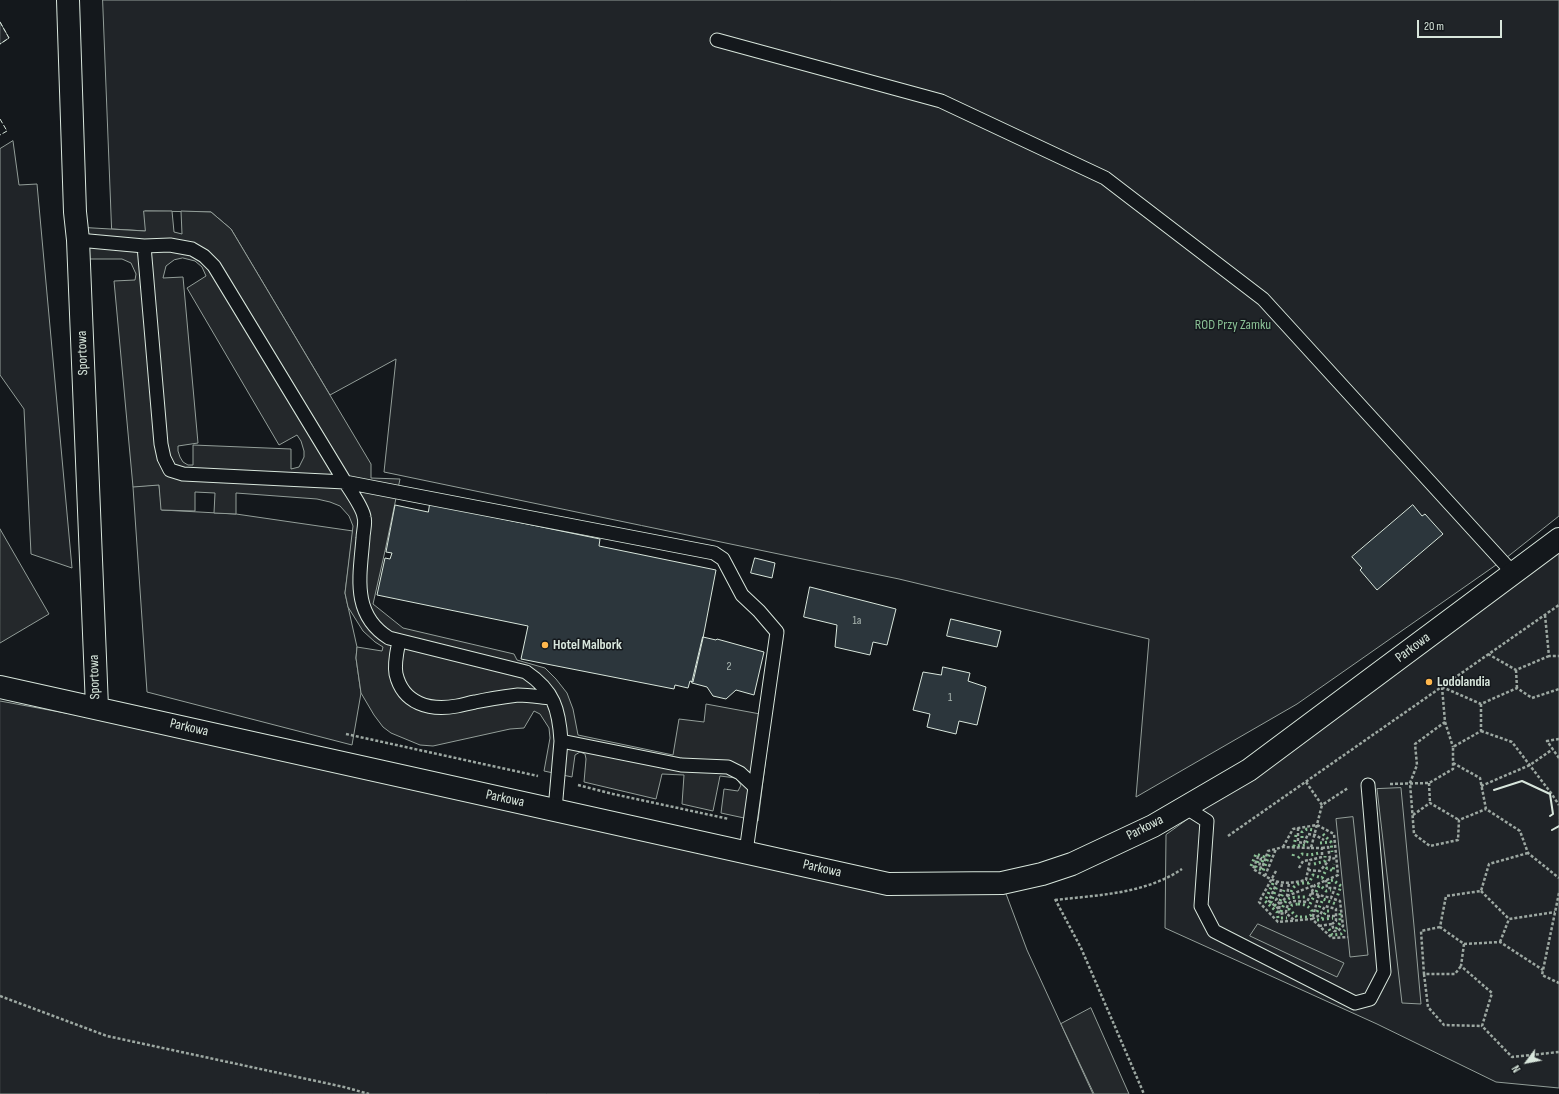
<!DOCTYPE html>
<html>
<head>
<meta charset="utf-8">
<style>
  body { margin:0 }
  #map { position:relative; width:1559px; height:1094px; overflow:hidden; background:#14181c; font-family:"Sofia Sans Condensed",sans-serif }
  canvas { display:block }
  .north { position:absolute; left:1507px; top:1042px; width:40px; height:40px; -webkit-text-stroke:3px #14181c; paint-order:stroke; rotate:238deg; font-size:11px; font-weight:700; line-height:16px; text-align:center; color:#d8e6dc }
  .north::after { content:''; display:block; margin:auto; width:14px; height:18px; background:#d8e6dc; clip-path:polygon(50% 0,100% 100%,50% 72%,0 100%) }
  .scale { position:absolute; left:1417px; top:20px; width:85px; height:18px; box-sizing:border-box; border:2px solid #d8e6dc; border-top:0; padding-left:5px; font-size:12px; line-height:14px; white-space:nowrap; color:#d8e6dc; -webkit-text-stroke:3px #14181c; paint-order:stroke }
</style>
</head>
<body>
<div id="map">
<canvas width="1559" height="1094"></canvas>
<div class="north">N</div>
<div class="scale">20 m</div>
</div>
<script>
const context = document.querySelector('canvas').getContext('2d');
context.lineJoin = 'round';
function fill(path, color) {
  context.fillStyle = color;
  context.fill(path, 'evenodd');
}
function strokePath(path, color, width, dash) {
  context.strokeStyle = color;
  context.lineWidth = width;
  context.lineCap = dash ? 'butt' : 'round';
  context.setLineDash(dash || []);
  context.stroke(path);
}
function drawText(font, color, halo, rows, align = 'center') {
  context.font = font + ' "Sofia Sans Condensed",sans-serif';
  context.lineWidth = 3;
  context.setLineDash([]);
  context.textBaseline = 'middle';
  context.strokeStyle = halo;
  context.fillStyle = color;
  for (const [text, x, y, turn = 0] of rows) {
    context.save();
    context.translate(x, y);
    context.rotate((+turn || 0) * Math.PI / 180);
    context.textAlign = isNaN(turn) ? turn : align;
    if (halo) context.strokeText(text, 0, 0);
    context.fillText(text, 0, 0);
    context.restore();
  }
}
const green = new Path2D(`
  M103,0H1559V516L1506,558L1297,704L1136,797L1149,639L899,579L384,472L396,359L330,395L231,229L211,212L145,211L146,231L112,229Z
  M0,22L9,38L0,44Z
  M13,141L19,185L37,184L72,568L31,554L24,409L0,375V149Z
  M159,485L162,510L236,514L353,531L345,593L357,647L356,658L361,693L352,745L147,692L133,487Z
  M1559,552V1088L1496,1082L1377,1024L1165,928L1166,835Z
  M0,701L369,769L830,871L1002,883L1027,950L1093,1094H0Z`);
fill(green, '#202428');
strokePath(green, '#939e99', 1);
const parking = new Path2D(`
  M144,211H172L174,232L182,234L181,211L211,212L231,229L371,464V478L400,479L385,551L373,604L403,628L514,654L517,660L545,668L556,679L567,693L573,709L578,735L673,755L679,719L704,722L706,704L771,716L758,821L721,813L724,789L738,791L741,785L736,778L720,776L713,811L682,804L684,775L662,774L656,799L584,782L586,759L585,754L580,752L575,755L572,777L544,771L550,738L549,728L540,714L534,711L524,728L510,729L433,746L420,745L391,733L383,727L374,715L361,693L356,658L357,647L382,651L383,647L375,642L363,631L348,607L345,593L353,526L349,516L340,506L330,502L317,499L236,493V514L214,513L215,493L195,492V511L161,510L159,485L133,487L114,281L135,280L136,274L131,263L122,259H79L76,227L145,231ZM183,258L195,261L202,267L206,276L187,288L279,445L297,435L301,441L304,451V457L299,467L291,469V449L193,445V465H188L183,462L180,457L178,451V446L198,443L183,277L163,278L166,266L174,260Z
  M0,529L49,614L0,643Z
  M1401,788L1414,926L1421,1004L1402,1003L1377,789Z
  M1353,817L1368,955L1350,957L1336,819Z
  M1258,924L1344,963L1337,977L1250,936Z
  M1091,1008L1129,1094H1094L1061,1024Z`);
fill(parking, '#24282b');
strokePath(parking, '#939e99', 1);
const building = new Path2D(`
  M430,504L600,539L599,546L716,570L703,638L693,682L690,681L688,688L675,685L674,689L521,659L528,626L377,595L385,558L390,559L392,553L386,552L395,505L428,512Z
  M1413,505L1422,516L1425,514L1443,534L1377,590L1360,570L1362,568L1352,557Z
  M755,558L775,563L772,578L751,573Z
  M810,587L896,609L887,645L873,642L870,655L835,647L837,625L804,617Z
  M951,619L1001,631L997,647L947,636Z
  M703,637L716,640L717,639L764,652L754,695L736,690L726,699L713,696L707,687L692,683Z
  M943,667L970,673L968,681L986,687L977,725L959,721L956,734L927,727L930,714L913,710L923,672L941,675Z`);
fill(building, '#2c363c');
strokePath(building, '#d8e6dc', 1);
const lane = new Path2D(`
  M717,40L941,101L1105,178L1263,299L1513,573
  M78,240L144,246L170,245L192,249L204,256L214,266L345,482C350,490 363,508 364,517C366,523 363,532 363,538C360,576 351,614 389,638L526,672C554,691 559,709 561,741
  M144,246L161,444L164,458L170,470L183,474L345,482L714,553L723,559L742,595L759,611L777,632L755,787
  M399,641C397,651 394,664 396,674C403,704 430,711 457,706C463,705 469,703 475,702C489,699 503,697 518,695C529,695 540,697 551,698
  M1185,807L1207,821L1201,906L1214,931L1355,1003L1370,999L1384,972L1368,785
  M555,810L561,741L681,765L728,767L740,773L755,787L746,852`);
const street = new Path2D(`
  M68,0L75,212L78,240L97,707
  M0,687L888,884L1002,883L1042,874L1072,864L1153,826L1249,770L1559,539`);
strokePath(lane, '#d8e6dc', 15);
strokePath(street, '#d8e6dc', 24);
strokePath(new Path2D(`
  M1545,615L1549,656H1559
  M1488,654L1516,670L1549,656
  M1516,670L1517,688
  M1442,687L1445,722L1415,744L1417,765L1410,783L1414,834L1430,846L1458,840L1459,820L1486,809
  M1442,687L1481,704L1517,688L1532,698L1559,689
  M1445,722L1453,747
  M1481,731L1512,742L1551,793L1559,805
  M346,734L538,776
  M1559,739L1547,741L1559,758
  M1453,763L1480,778L1486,809L1520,831L1528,853L1559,878
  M1306,782L1322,805L1348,788
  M1429,783L1430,803
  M1390,784L1429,783L1453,769V747L1481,731V704
  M578,785L613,794L729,819
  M1481,786L1530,765L1553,749
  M1413,815L1430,803L1459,820
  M1298,828V842L1304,843L1308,834L1315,835L1324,840
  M1228,836L1559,605
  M1283,847L1293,829L1317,825L1334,834L1338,875L1315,885L1307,902C1295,901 1287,898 1286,913L1294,920
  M1311,848H1322V857L1310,860L1306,880C1280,886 1275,882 1253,869L1258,857L1261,858L1259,867L1262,868L1268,851L1283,847L1311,848L1322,805
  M1322,848L1328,847L1330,859
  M1528,853L1489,864L1481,891L1446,896L1440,927L1464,944L1461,966L1492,993L1482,1026L1512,1057L1559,1052
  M1299,868L1303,861L1310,860
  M1308,870L1320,871L1330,859L1336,858
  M1276,871L1259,902L1278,922L1312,919L1332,938L1348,937
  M1265,876L1276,849
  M1277,882L1269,901L1279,909V914L1286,913
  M1481,891L1509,919L1555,912
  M1311,893L1331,898L1335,888H1327L1326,880
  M1559,893L1542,975L1559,983
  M1319,895C1316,904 1315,910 1312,919L1320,915L1325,906L1336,909V921L1332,924
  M1287,896L1315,885
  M1055,899L1081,948L1144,1094
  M1055,900C1098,895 1145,894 1182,869
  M1280,904L1276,900L1280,894L1282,884
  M1279,909L1280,904L1287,896L1289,883
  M1327,916H1336
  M1319,926L1332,924L1334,931H1338L1343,926L1340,901L1331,898
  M1440,927L1421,931L1424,974H1455L1461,966
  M1500,942L1509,919
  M1464,944L1500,942L1543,970
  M1424,974L1428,1007L1444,1025L1482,1026
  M0,996L107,1036L344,1087L369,1094`), '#9da8a2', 2.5, [3, 2]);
strokePath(lane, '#14181c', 13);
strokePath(street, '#14181c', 22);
strokePath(new Path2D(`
  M1323,834L1331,842L1332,852
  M1296,835L1294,846L1305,845L1309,839
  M1302,838V832L1307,829L1314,830
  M1320,843L1331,842
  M1293,856L1294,852
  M1298,858L1302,854L1310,855L1319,853
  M1258,861L1256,867L1263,871L1270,853
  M1314,864L1325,861V856
  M1251,866L1256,854L1264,857L1261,865
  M1273,883L1265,901L1277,912L1278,918H1287
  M1329,884V881L1333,880L1341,886L1337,897
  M1291,892C1295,883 1300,883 1309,883L1313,875L1322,878L1327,868L1333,871L1334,864
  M1316,892L1319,886H1321L1326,891L1331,890
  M1280,901L1284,890
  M1298,904C1304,904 1309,906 1312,911L1311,915L1307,917H1297L1289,909L1292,905Z
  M1310,904L1314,896
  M1276,906L1271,902L1277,886
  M1281,912C1286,896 1290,897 1305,897
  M1317,912L1323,899L1336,904
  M1322,919L1326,911H1332
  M1317,920L1333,918
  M1329,929L1332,935L1341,934L1345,930
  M1336,929L1340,923V910`), '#8ac095', 3, [2, 3]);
strokePath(new Path2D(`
  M0,22L9,38L0,44
  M0,119L7,131L0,135`), '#d8e6dc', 1, [5, 2]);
strokePath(new Path2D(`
  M1494,790L1522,781L1550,794L1553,814L1550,816
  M1552,830L1559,826`), '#d8e6dc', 2);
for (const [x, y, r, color] of [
  [545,645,4,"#ffb74d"],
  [1429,682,4,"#ffb74d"]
]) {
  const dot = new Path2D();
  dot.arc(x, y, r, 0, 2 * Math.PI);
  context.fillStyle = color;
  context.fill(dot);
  strokePath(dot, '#14181c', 1.5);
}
drawText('12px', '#adbab4', null, [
  ["1a",857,621],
  ["2",729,667],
  ["1",950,698]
]);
drawText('14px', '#8ac095', '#14181c', [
  ["ROD Przy Zamku",1233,325]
]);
drawText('14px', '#d8e6dc', '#14181c', [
  ["Sportowa",83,353,-92],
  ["Parkowa",1413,648,-37],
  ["Sportowa",95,677,-92],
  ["Parkowa",189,728,13],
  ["Parkowa",505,799,12],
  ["Parkowa",1145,828,-27],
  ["Parkowa",822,869,13]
]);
drawText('bold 14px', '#d8e6dc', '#14181c', [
  ["Hotel Malbork",553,645],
  ["Lodolandia",1437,682]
], 'left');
</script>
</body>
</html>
